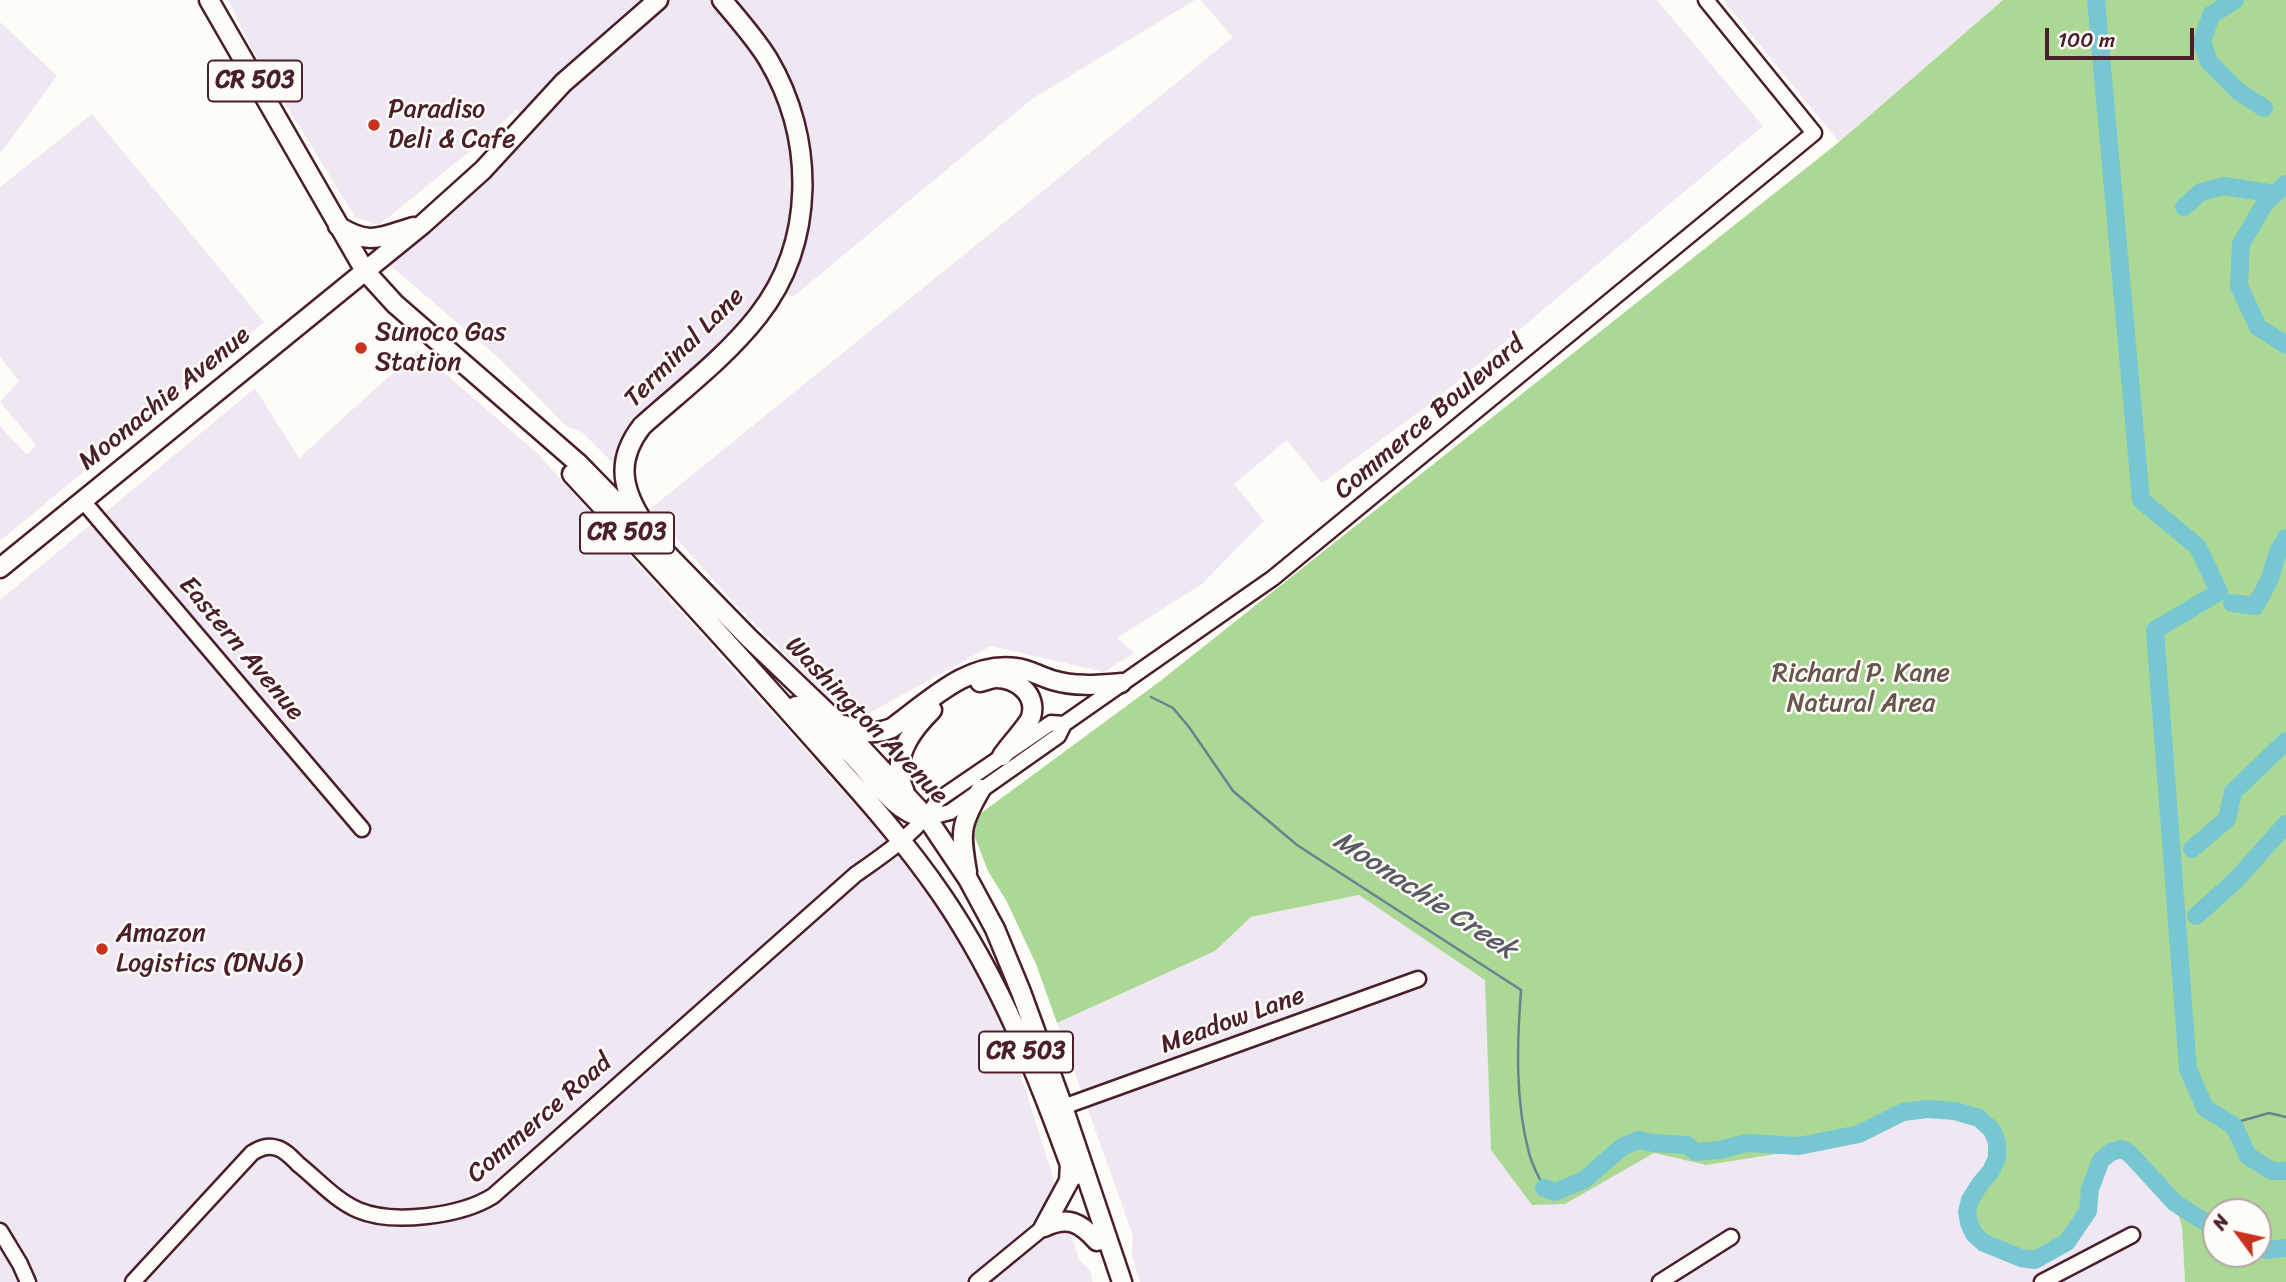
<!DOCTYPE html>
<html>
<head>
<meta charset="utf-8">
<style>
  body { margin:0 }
  #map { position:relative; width:2286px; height:1282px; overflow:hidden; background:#fdfcf7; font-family:Sriracha,sans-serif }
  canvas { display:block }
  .north { position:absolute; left:2202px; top:1198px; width:70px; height:70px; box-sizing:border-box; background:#fdfcf7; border:2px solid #b5a4a5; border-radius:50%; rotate:303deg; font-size:19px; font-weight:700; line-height:28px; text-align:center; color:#4a1f2b }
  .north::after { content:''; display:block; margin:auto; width:24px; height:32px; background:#c8321e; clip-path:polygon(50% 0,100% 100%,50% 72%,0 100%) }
  .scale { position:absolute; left:2045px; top:28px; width:149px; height:32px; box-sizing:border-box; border:4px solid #4a1f2b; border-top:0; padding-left:9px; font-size:21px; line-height:24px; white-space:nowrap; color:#4a1f2b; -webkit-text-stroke:5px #fdfcf7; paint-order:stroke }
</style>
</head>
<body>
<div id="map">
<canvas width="2286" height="1282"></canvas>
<div class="north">N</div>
<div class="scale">100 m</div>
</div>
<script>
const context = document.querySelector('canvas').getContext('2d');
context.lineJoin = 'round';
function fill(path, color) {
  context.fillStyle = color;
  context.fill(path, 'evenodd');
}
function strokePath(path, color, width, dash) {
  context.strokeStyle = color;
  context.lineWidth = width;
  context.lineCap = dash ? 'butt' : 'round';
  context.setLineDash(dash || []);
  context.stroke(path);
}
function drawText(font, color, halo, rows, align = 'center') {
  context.font = font + ' Sriracha,sans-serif';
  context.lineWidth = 5;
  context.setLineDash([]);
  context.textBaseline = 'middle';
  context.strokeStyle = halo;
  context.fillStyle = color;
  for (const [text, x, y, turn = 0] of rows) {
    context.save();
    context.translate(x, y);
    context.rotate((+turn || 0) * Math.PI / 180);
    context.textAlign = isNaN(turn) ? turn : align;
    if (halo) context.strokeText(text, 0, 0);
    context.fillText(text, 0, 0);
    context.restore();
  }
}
fill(new Path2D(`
  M228,0H1195L1032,99L794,296L772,289L633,429L629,479L583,433L566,426L501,360L379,256L525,119L516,110L486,138L379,225L355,217L251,48Z
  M1200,0H1657L1763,126L1434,401L1322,483L1287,440L1234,484L1264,521L1202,584L1117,638L1134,653L1104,672L991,646L855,721L826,696L736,605L650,509L1233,37Z
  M1723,0H2003L1839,142Z
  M0,22L57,76L0,154Z
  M92,114L264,322L0,541V426L27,455L36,445L0,402L19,381L0,357V187Z
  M418,350L537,453L911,867L961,938L1004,1022L1079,1259L1090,1271L1093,1282H0V600L255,388L299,458Z
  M1360,895L1486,980L1491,1150L1565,1203L1654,1153L1706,1165L1923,1100L1988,1113L2093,1165L2121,1144L2186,1203L2182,1227L2185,1282H1140L1132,1256L1133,1236L1057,1023L1215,951L1251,917Z`), '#efe8f3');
fill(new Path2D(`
  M2003,0H2286V1282H2185L2182,1227L2175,1203L2130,1154L2122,1149L2111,1152L2101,1160L2090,1189L2088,1211L2067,1242L2035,1260L2021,1258L1984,1243L1974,1234L1969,1223L1967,1212L1970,1200L1980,1184L1991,1171L1997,1158V1142L1992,1130L1979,1118L1955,1111L1927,1109L1903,1112L1859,1134L1840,1138L1821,1147L1706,1165L1654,1153L1565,1204L1532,1205L1491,1150L1485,980L1359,895L1251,917L1215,951L1057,1023L1036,964L1007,902L988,871L969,822L1159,682L1839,142ZM2216,1212H2258V1254H2216Z`), '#acd896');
strokePath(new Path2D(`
  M1151,697L1173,708L1189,727L1233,791L1297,845L1521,990C1517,1044 1515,1100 1529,1153C1532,1165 1539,1177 1544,1188
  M2234,1123L2269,1113L2286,1117`), '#65848f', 2.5);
strokePath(new Path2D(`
  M2096,0L2141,500L2198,547L2219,592L2155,630L2188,1069L2205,1108L2234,1126L2248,1156L2272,1171H2286
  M2235,0L2211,15L2202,42L2209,62L2239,92L2264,108
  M2286,184L2265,203L2241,244L2239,286L2258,327L2286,345
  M2184,207L2201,192L2224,186L2275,194
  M2232,603L2255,606L2269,581L2278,552L2286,538
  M2192,849L2227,819L2233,792L2286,741
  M2196,916L2236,880L2286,824
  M1544,1188L1555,1192L1584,1180L1622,1147L1638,1140L1653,1143L1687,1145L1696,1152L1719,1150L1746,1143L1799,1146L1859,1134L1903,1112L1927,1109L1955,1111L1979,1118L1992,1130L1997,1142V1158L1991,1171L1980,1184L1970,1200L1967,1212L1969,1223L1974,1234L1984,1243L2021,1258L2035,1260L2067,1242L2088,1211L2090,1189L2101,1160L2111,1152L2122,1149L2130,1154L2175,1203L2216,1229
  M2258,1248L2266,1250L2286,1248`), '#77c7d2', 18);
const minor = new Path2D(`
  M83,501L362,829
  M927,818L950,812L1058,736L1064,724L1273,578L1814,133L1706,0
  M1063,1107L1418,979
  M0,1231L20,1264L28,1282
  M133,1282L252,1153C260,1148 267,1145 277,1148C285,1150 292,1158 298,1164C317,1179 335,1200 358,1210C393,1225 461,1216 493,1196L855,875C886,853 917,833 938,800L1051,723L1064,724
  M977,1282L1044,1227
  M1660,1282L1731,1237
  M2042,1282L2132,1235`);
const major = new Path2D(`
  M209,0L365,271L395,304L579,464L749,638L837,722L927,818L968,879L995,929L1021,992L1063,1107L1122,1282
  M338,226C370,246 380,237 413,227
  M572,474C651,559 730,645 807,732C854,785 901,836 941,894C1000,980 1039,1078 1074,1176
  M640,517C620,484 618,457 642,426C681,391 726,357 758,316C816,242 815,138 768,59C755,38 738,19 722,0
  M0,568L423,224L483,170L563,83L658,0
  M980,682C985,681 991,678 996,678C1016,678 1038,694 1031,717C1029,724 1007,748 1002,756
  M796,706C814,721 833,736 850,753C871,773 893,813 923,817
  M844,725C861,733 874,735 892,728C928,702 968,661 1016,668C1028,669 1039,676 1052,680C1075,687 1097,685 1121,683
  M905,793C904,788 900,782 900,777C896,750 915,727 932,710
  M967,872C960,831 960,825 981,789
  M1044,1227L1069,1181L1070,1164
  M1044,1227C1068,1216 1080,1222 1097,1241`);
strokePath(minor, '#4a1f2b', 19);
strokePath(major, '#4a1f2b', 23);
strokePath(minor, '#fdfcf7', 14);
strokePath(major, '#fdfcf7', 18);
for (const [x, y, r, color] of [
  [374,125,7,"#c8321e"],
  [361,348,7,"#c8321e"],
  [102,949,7,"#c8321e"]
]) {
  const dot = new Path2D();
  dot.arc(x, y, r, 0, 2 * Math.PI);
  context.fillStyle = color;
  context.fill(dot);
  strokePath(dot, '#fdfcf7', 2.5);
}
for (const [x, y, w] of [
  [255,81,94],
  [627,533,94],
  [1026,1052,94]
]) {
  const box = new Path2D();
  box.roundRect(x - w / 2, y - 20.5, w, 41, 5);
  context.fillStyle = '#fdfcf7';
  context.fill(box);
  strokePath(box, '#4a1f2b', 2);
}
drawText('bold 24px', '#4a1f2b', null, [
  ["CR 503",255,81],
  ["CR 503",627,533],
  ["CR 503",1026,1052]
]);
drawText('26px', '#4a1f2b', '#fdfcf7', [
  ["Paradiso",388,110],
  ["Deli & Cafe",388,140],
  ["Sunoco Gas",375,333],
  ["Station",375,363],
  ["Amazon",116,934],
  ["Logistics (DNJ6)",116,964]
], 'left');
drawText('26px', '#4a1f2b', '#fdfcf7', [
  ["Terminal Lane",685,348,-45],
  ["Moonachie Avenue",165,399,-39],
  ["Commerce Boulevard",1430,418,-40],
  ["Eastern Avenue",241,649,50],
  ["Washington Avenue",866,721,46],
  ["Meadow Lane",1233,1021,-20],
  ["Commerce Road",540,1119,-41]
]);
drawText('26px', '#67564b', '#fdfcf7', [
  ["Richard P. Kane",1861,674],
  ["Natural Area",1861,704]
]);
drawText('italic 28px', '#5a5a65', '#fdfcf7', [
  ["Moonachie Creek",1424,896,33]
]);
</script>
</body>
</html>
